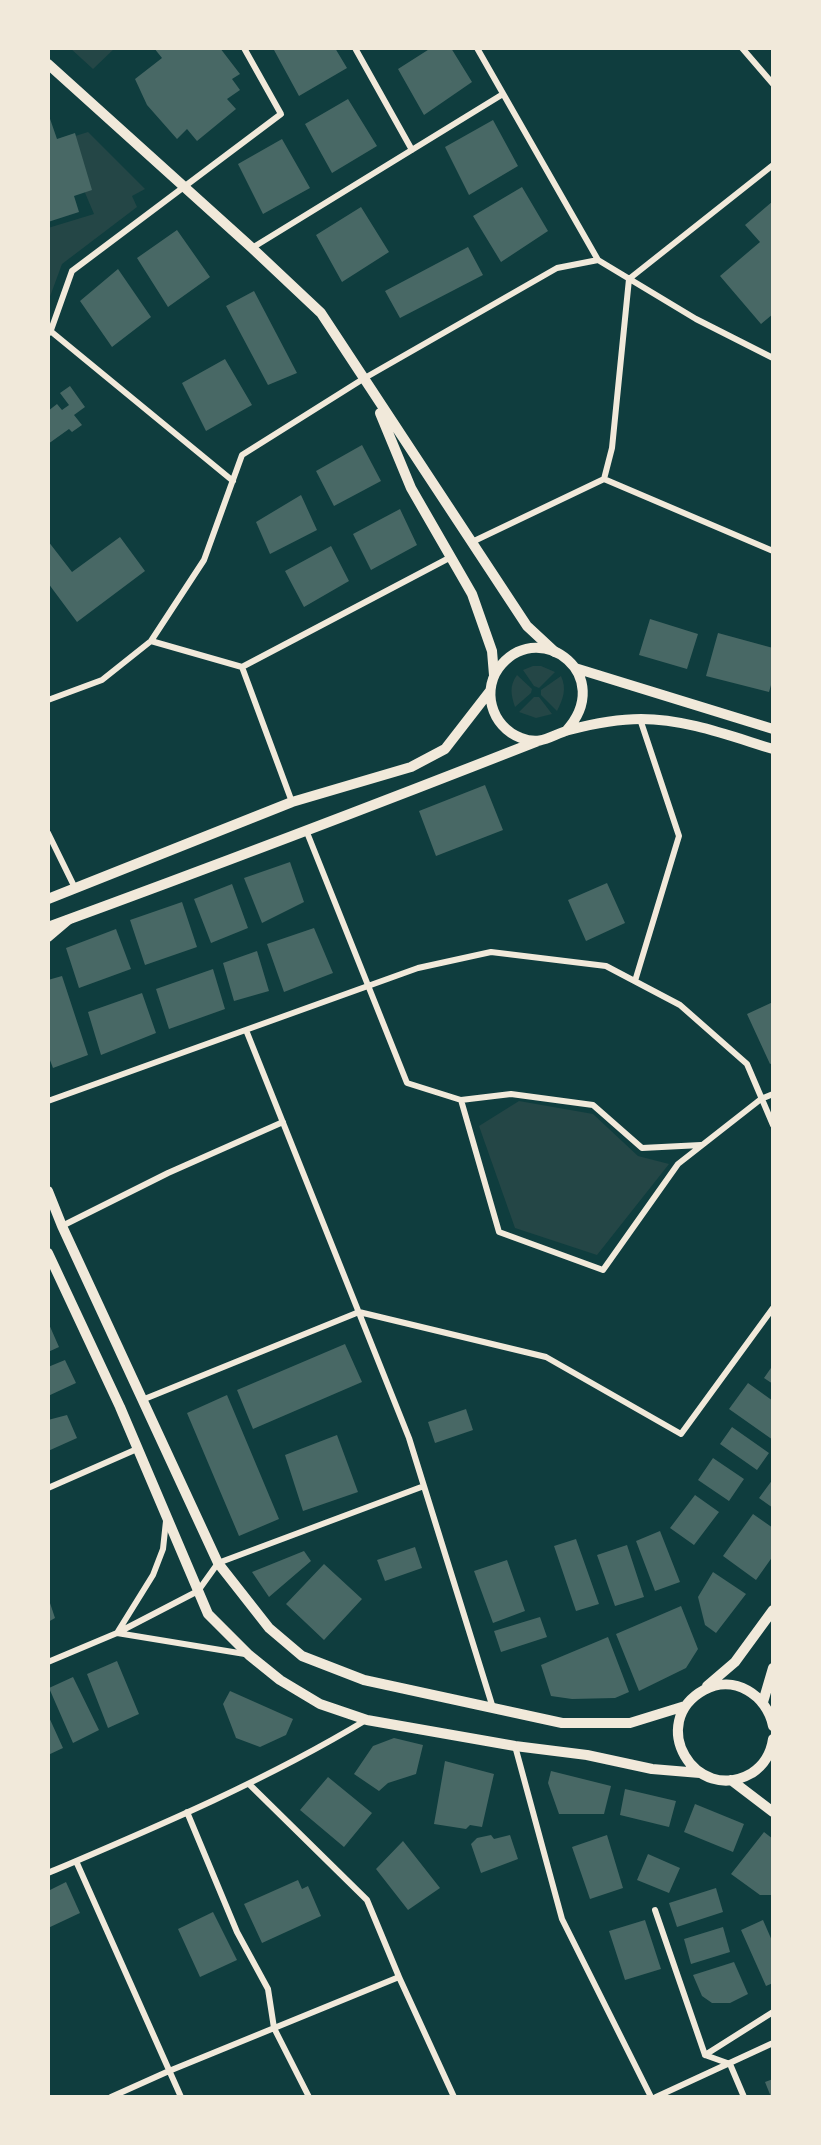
<!DOCTYPE html>
<html>
<head>
<meta charset="utf-8">
<style>
  body { margin:0 }
  #map { position:relative; width:821px; height:2145px; overflow:hidden; background:#0f3d3e; font-family:Quicksand,sans-serif }
  canvas { display:block }
  .frame { position:absolute; inset:0; border:50px solid #f1e9da; pointer-events:none }
</style>
</head>
<body>
<div id="map">
<canvas width="821" height="2145"></canvas>
<div class="frame"></div>
</div>
<script>
const context = document.querySelector('canvas').getContext('2d');
context.lineJoin = 'round';
function fill(path, color) {
  context.fillStyle = color;
  context.fill(path, 'evenodd');
}
function strokePath(path, color, width, dash) {
  context.strokeStyle = color;
  context.lineWidth = width;
  context.lineCap = dash ? 'butt' : 'round';
  context.setLineDash(dash || []);
  context.stroke(path);
}
fill(new Path2D(`
  M70,48H115L93,69Z
  M88,132L145,189L132,196L137,207L62,264L48,302V228L94,214L83,188L69,138Z
  M533,666H541L555,672L539,688L534,686L523,670Z
  M517,675L532,689L531,693L515,707C511,695 509,686 517,675Z
  M561,676C567,689 563,699 557,711L541,695V690Z
  M534,697H539L552,714L536,718L519,712Z
  M519,1101L593,1114L638,1156L669,1164L597,1255L515,1228L479,1126Z`), '#244646');
fill(new Path2D(`
  M154,48H220L240,74L232,79L240,90L227,99L236,109L197,141L187,129L177,139L147,105L135,79L162,58Z
  M277,48H335L347,68L299,96L274,50Z
  M431,48H451L472,82L424,115L398,69Z
  M348,99L377,146L332,173L305,124Z
  M48,113L57,139L75,133L92,190L74,196L79,212L48,222Z
  M493,120L518,166L469,195L445,147Z
  M282,139L310,188L263,214L238,164Z
  M522,187L548,231L501,262L473,216Z
  M773,201V314L761,324L720,276L760,242L745,225Z
  M361,207L389,252L342,282L316,235Z
  M177,230L210,277L168,307L137,258Z
  M468,247L483,275L400,318L385,291Z
  M118,269L151,317L112,347L80,301Z
  M254,291L297,373L268,385L226,306Z
  M225,359L252,405L206,431L182,383Z
  M70,386L85,407L74,415L82,425L72,432L69,429L48,444V411L57,404L62,410L69,405L60,393Z
  M362,445L381,481L334,506L316,471Z
  M301,495L317,530L270,554L256,522Z
  M400,509L417,545L371,570L353,534Z
  M120,537L145,571L77,622L48,583V541L72,572Z
  M331,546L349,581L304,607L285,571Z
  M650,619L698,634L687,669L639,655Z
  M718,633L773,648V678L769,692L706,676Z
  M485,785L503,830L436,856L419,811Z
  M290,862L304,902L262,923L244,878Z
  M607,883L625,923L586,941L568,900Z
  M232,884L248,928L211,943L194,899Z
  M182,902L197,947L145,965L130,920Z
  M314,928L333,973L284,992L267,944Z
  M116,929L131,969L79,988L66,948Z
  M257,951L269,991L234,1001L223,963Z
  M213,969L225,1009L169,1029L156,989Z
  M62,976L88,1055L53,1068L48,1055V980Z
  M142,993L156,1033L101,1055L88,1012Z
  M773,1002V1063L770,1064L747,1014Z
  M48,1322L59,1347L48,1352Z
  M345,1344L362,1382L253,1429L237,1390Z
  M65,1360L76,1383L48,1396V1367Z
  M773,1365V1384L764,1378Z
  M748,1383L773,1401V1440L729,1409Z
  M227,1395L279,1519L239,1536L187,1413Z
  M466,1409L473,1430L435,1443L428,1422Z
  M67,1415L77,1438L48,1451V1420Z
  M732,1427L769,1453L757,1470L720,1444Z
  M337,1435L358,1492L303,1511L285,1455Z
  M713,1458L744,1479L729,1501L698,1480Z
  M773,1479V1508L759,1498Z
  M695,1495L719,1512L694,1545L670,1528Z
  M753,1514L773,1528V1556L756,1580L723,1556Z
  M660,1531L680,1582L655,1591L636,1541Z
  M576,1539L599,1604L576,1611L554,1546Z
  M627,1545L644,1597L615,1606L597,1555Z
  M415,1547L422,1568L385,1581L377,1560Z
  M304,1551L311,1561L269,1597L252,1572Z
  M507,1560L525,1611L493,1623L474,1571Z
  M324,1564L362,1599L324,1640L286,1604Z
  M713,1572L746,1594L716,1633L705,1625L698,1597Z
  M48,1597L55,1618L48,1622Z
  M681,1606L698,1649L686,1668L639,1691L616,1634Z
  M540,1617L547,1637L501,1652L494,1631Z
  M608,1637L629,1692L615,1698L572,1699L551,1696L541,1665Z
  M117,1661L139,1714L108,1728L87,1674Z
  M73,1677L99,1730L73,1743L49,1688Z
  M230,1691L293,1719L286,1735L260,1747L236,1738L223,1704Z
  M48,1715L63,1748L48,1755Z
  M394,1738L423,1745L416,1774L388,1783L379,1791L354,1774L373,1746Z
  M445,1761L494,1774L482,1827L470,1825L466,1829L434,1824Z
  M551,1771L611,1786L604,1814H559L548,1783Z
  M328,1777L372,1813L344,1847L300,1810Z
  M625,1789L676,1801L669,1827L620,1815Z
  M695,1804L744,1824L733,1852L684,1832Z
  M764,1832L773,1839V1895H760L731,1874Z
  M491,1835L494,1839L510,1835L518,1859L481,1873L471,1844L477,1838Z
  M607,1835L623,1888L590,1899L572,1847Z
  M403,1841L440,1888L408,1910L376,1869Z
  M648,1854L680,1868L669,1893L637,1880Z
  M298,1880L302,1889L308,1886L321,1916L262,1943L244,1904Z
  M66,1882L80,1913L48,1928V1891Z
  M716,1888L723,1912L677,1927L669,1903Z
  M213,1912L237,1960L200,1977L178,1929Z
  M645,1920L661,1969L625,1980L609,1931Z
  M763,1920L773,1943V1983L766,1986L741,1930Z
  M723,1927L730,1952L691,1964L684,1939Z
  M734,1962L748,1994L730,2003H712L702,1996L693,1975Z
  M773,2079V2097H771L765,2082Z`), '#486865');
strokePath(new Path2D(`
  M355,48L412,150
  M477,48L598,260
  M742,48L773,84
  M252,248L503,94
  M48,329L233,481
  M48,334L51,330L72,271L281,114L244,48
  M604,479L612,448L629,279L773,165
  M472,542L604,479L773,551
  M151,641L242,667L451,557
  M242,667L292,802
  M48,700L102,680L151,641L204,560L242,455L363,379L557,268L598,260L696,319L773,358
  M306,830L407,1083L461,1100L499,1232L603,1270L678,1164L761,1099L773,1094
  M48,833L75,888
  M635,981L679,836L640,719
  M246,1030L409,1438L493,1708
  M461,1100L511,1094L593,1105L642,1148L701,1145
  M48,1101L418,968L491,952L606,966L680,1005L747,1064L773,1125
  M62,1226L168,1173L283,1122
  M142,1400L359,1312L546,1357L681,1434L773,1308
  M48,1488L137,1449
  M166,1521L163,1549L153,1575L117,1633L245,1654
  M48,1662L117,1633L198,1591L218,1563L424,1486
  M515,1746L562,1919L651,2097
  M249,1784L367,1900L399,1977L454,2097
  M187,1812L237,1932L268,1989L274,2028L309,2097
  M76,1861L181,2097
  M48,1873C156,1827 265,1781 366,1720
  M655,1910L705,2055
  M705,2055L773,2012
  M705,2055L730,2064L744,2097
  M111,2097L169,2071L399,1977
  M656,2097L773,2043`), '#f1e9da', 6);
strokePath(new Path2D(`
  M48,64L252,248L321,313L527,626L555,652
  M380,413L411,488L472,594L492,651L494,675
  M48,937L68,920`), '#f1e9da', 10);
strokePath(new Path2D(`
  M575,668L773,729
  M566,731C616,676 542,619 502,664C480,688 491,727 521,738C542,746 551,735 569,730C592,724 617,719 641,719C686,719 730,736 773,749
  M48,899L292,802L411,767L445,749L490,691
  M48,927C212,867 375,805 538,741
  M48,1191L62,1226L218,1563L269,1628L302,1656L364,1680L562,1723H630L685,1706
  M48,1253L120,1407L208,1614L249,1655L280,1680L320,1704L367,1720L515,1746L587,1755L652,1769L700,1773
  M707,1686L735,1662L773,1610
  M763,1702L773,1668
  M773,1726C767,1695 734,1674 704,1690C646,1722 695,1806 752,1773C764,1765 771,1753 773,1739
  M731,1780L773,1812`), '#f1e9da', 10);
</script>
</body>
</html>
